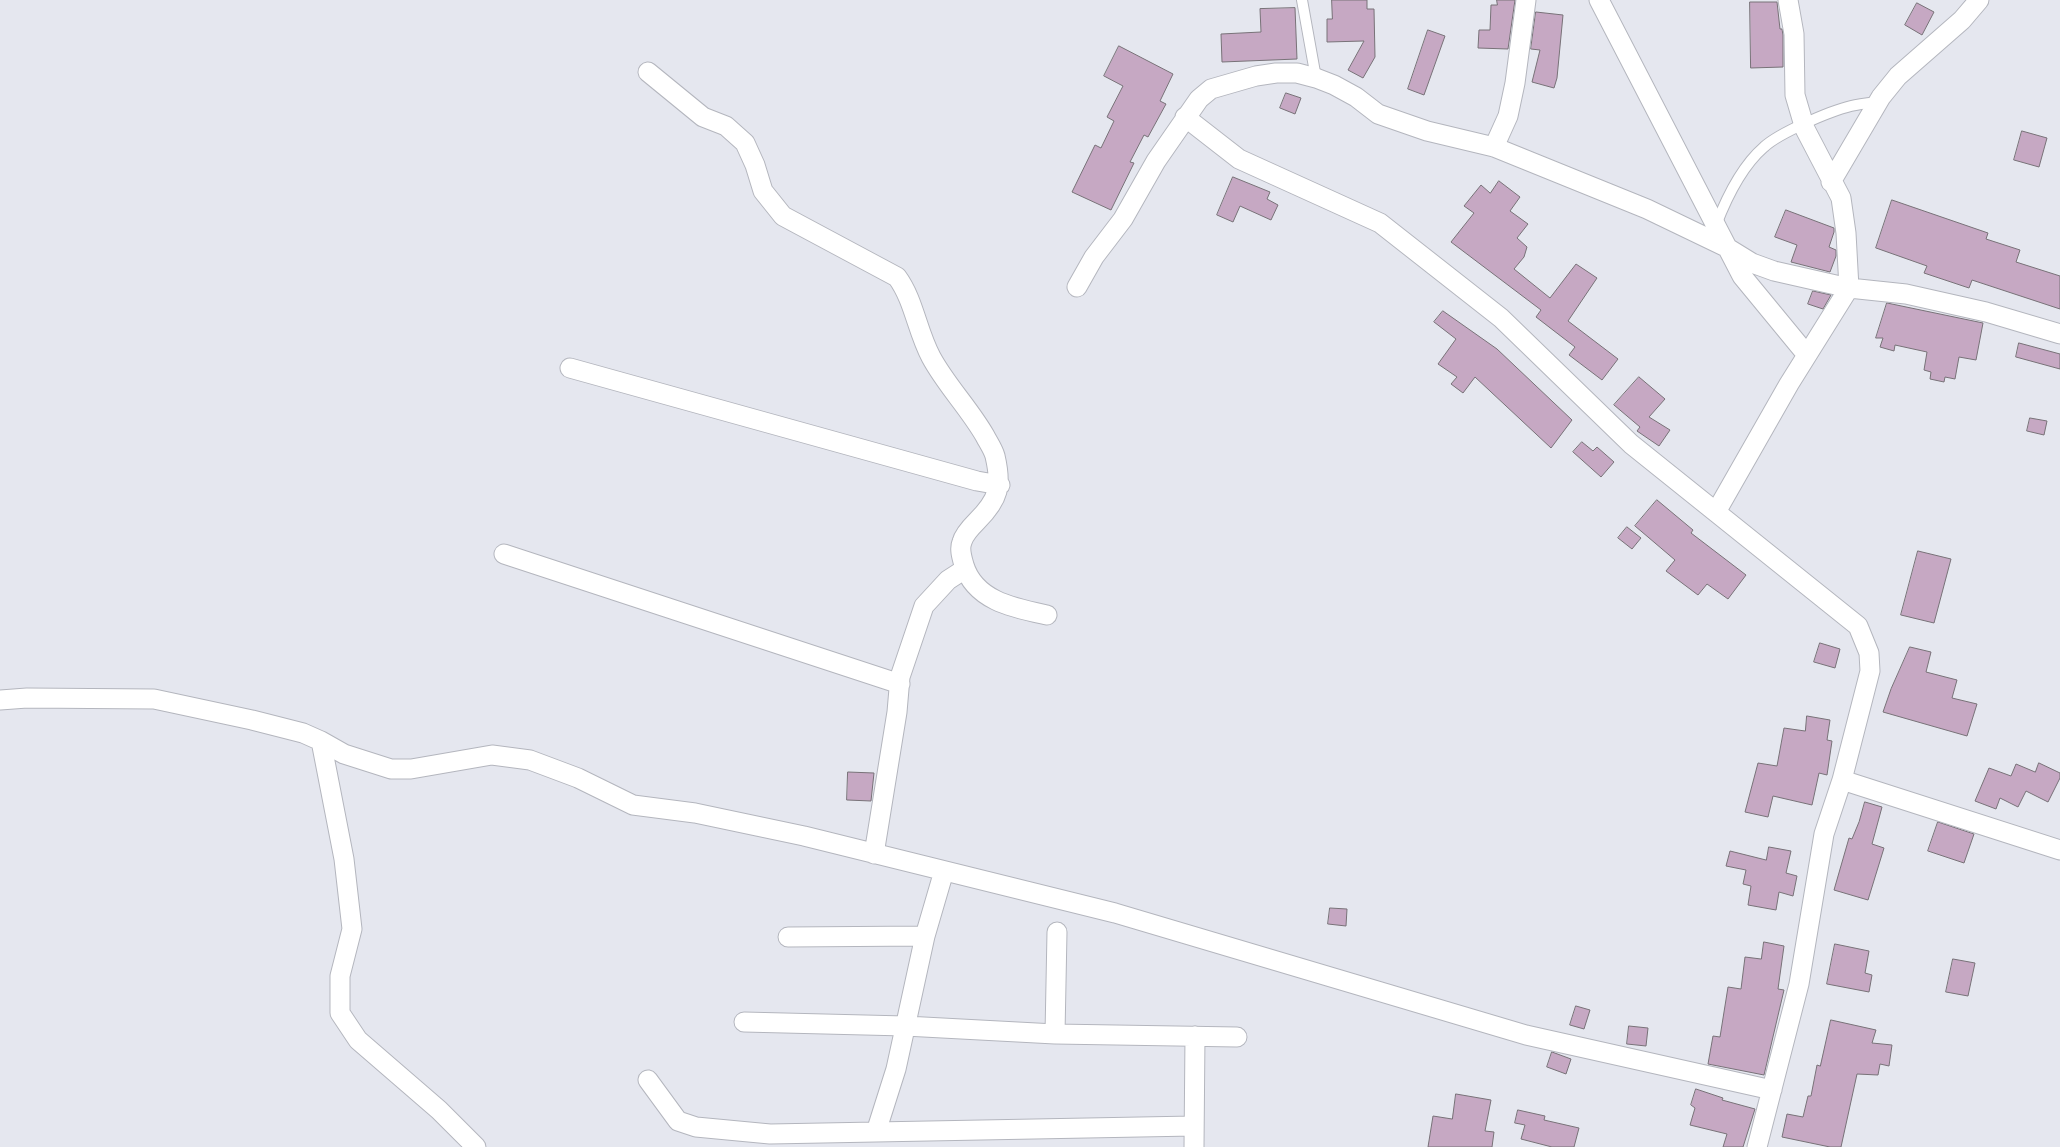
<!DOCTYPE html>
<html>
<head>
<meta charset="utf-8">
<style>
  body { margin:0 }
  canvas { display:block; background:#e5e7ef }
</style>
</head>
<body>
<canvas width="2060" height="1147"></canvas>
<script>
const context = document.querySelector('canvas').getContext('2d');
context.lineJoin = 'round';
function fill(path, color) {
  context.fillStyle = color;
  context.fill(path, 'evenodd');
}
function strokePath(path, color, width, dash) {
  context.strokeStyle = color;
  context.lineWidth = width;
  context.lineCap = dash ? 'butt' : 'round';
  context.setLineDash(dash || []);
  context.stroke(path);
}
const building = new Path2D(`
  M1332,0H1367V9H1374L1375,57L1363,78L1348,70L1364,41L1327,42V19H1332Z
  M1497,0H1515L1508,49L1478,48L1479,30H1490L1491,5H1497Z
  M1750,2H1777L1780,29H1782L1783,35V67L1751,68Z
  M1917,3L1934,12L1922,35L1905,25Z
  M1295,8L1297,59L1222,62L1221,34L1261,32L1260,9Z
  M1536,12L1563,15L1557,78L1554,88L1532,82L1540,50L1531,49Z
  M1428,30L1445,36L1424,95L1408,89Z
  M1119,46L1173,74L1160,101L1166,104L1148,137L1144,135L1130,162L1134,163L1111,210L1072,192L1095,145L1101,148L1114,121L1107,117L1123,86L1104,76Z
  M1286,93L1301,98L1295,114L1280,108Z
  M2022,131L2047,138L2039,167L2014,160Z
  M1233,177L1270,192L1267,199L1278,205L1271,220L1240,206L1233,222L1217,215Z
  M1499,181L1520,197L1510,211L1528,224L1517,238L1527,247L1524,257L1514,269L1550,298L1576,264L1597,278L1568,321L1618,359L1602,380L1569,355L1575,347L1536,317L1541,310L1451,242L1474,213L1464,206L1481,185L1490,193Z
  M1892,200L1988,233L1986,239L2020,250L2016,262L2060,276V309L1972,280L1969,288L1924,273L1927,266L1876,248Z
  M1786,210L1834,228V232L1829,247L1836,250V256L1830,272L1791,262L1797,245L1775,237Z
  M1813,291L1831,295L1823,309L1808,304Z
  M1887,303L1983,323L1976,360L1959,357L1955,379L1945,377L1944,382L1930,379L1931,372L1924,370L1927,352L1895,345L1894,351L1880,347L1883,338H1876Z
  M1443,311L1497,349L1572,420L1551,448L1475,377L1463,393L1451,384L1457,377L1438,364L1456,339L1434,322Z
  M2019,343L2060,354V369L2016,357Z
  M1639,377L1665,399L1649,417L1670,430L1659,446L1637,431L1640,427L1614,405Z
  M2030,418L2047,421L2044,435L2027,431Z
  M1582,442L1593,451L1597,447L1614,462L1601,477L1573,452Z
  M1657,500L1693,530L1691,533L1746,575L1728,599L1707,584L1698,595L1666,571L1675,560L1635,526Z
  M1627,527L1641,538L1632,549L1618,538Z
  M1918,551L1951,559L1934,623L1901,615Z
  M1820,643L1840,649L1835,668L1814,662Z
  M1910,647L1931,652L1926,672L1957,680L1952,698L1977,704L1967,736L1883,712L1891,689Z
  M1807,716L1830,720L1827,740L1832,741L1827,775L1819,773L1812,805L1773,796L1768,817L1745,812L1758,763L1777,766L1784,728L1805,731Z
  M2039,763L2060,773V778L2048,802L2026,791L2018,807L2000,798L1996,809L1975,801L1989,768L2011,776L2016,764L2035,772Z
  M848,772L874,773L871,801L847,800Z
  M1865,802L1882,807L1872,844L1884,848L1868,900L1834,890L1849,838L1852,839L1859,822Z
  M1938,822L1974,834L1964,863L1928,851Z
  M1769,847L1791,851L1786,873L1797,876L1793,896L1779,892L1776,910L1748,905L1751,886L1743,884L1746,870L1726,866L1730,851L1766,860Z
  M1330,908L1347,909L1346,926L1328,924Z
  M1764,942L1784,946L1778,989L1784,990L1764,1075L1708,1064L1713,1036L1720,1037L1728,987L1741,989L1745,957L1761,959Z
  M1835,944L1869,951L1865,973L1872,975L1869,992L1827,984Z
  M1953,959L1975,963L1968,996L1946,992Z
  M1576,1006L1590,1010L1584,1029L1570,1025Z
  M1831,1020L1876,1030L1872,1043L1892,1045L1889,1066L1880,1064L1878,1075L1857,1074L1841,1147H1830L1782,1137L1787,1114L1803,1117L1808,1096H1811L1817,1065L1820,1066Z
  M1629,1026L1648,1028L1646,1046L1627,1044Z
  M1552,1052L1571,1059L1566,1074L1547,1067Z
  M1696,1089L1723,1098L1722,1100L1755,1109L1743,1147H1723L1727,1134L1690,1125L1695,1108L1691,1105Z
  M1456,1094L1491,1100L1485,1131L1494,1132L1492,1147H1428L1433,1116L1452,1119Z
  M1518,1110L1545,1116L1544,1120L1579,1128L1574,1147H1552L1521,1139L1525,1125L1515,1123Z`);
fill(building, '#c6a8c3');
strokePath(building, '#787278', 1);
const service = new Path2D(`
  M1302,0L1316,78
  M1716,225C1726,199 1742,166 1764,147C1779,133 1830,111 1851,106C1859,104 1869,103 1878,102`);
const minor = new Path2D(`
  M1599,0L1742,276L1807,355
  M648,72L703,117L726,126L745,143L755,165L763,191L783,216L897,277C914,300 917,331 931,357C946,385 969,408 985,436C988,442 993,449 995,456C1002,486 999,499 977,521C972,526 964,534 962,542C959,549 962,558 964,565C975,601 1014,608 1047,615
  M1185,117L1239,159L1380,223L1501,318L1631,444L1858,626L1869,653L1870,671L1842,780L1824,834L1799,984L1757,1147
  M1494,147L1508,116L1515,83L1526,0
  M1831,182L1881,97L1898,76L1962,20L1979,0
  M1077,287L1094,257L1123,219L1156,161L1199,99L1211,89L1256,76L1276,73H1297L1316,78L1334,85L1356,97L1378,114L1427,131L1494,147L1647,209L1726,247L1752,263L1774,271L1849,288L1906,294L1986,312L2060,334
  M570,368L977,481L1000,485
  M1716,512L1789,384L1849,288L1846,233L1841,198L1805,129L1795,95L1794,34L1788,0
  M504,554L900,684
  M0,700L27,698L154,699L252,720L303,733L321,741L344,859L352,929L340,976V1013L358,1040L439,1110L476,1147
  M321,741L344,754L391,769H411L492,755L530,760L578,778L633,805L695,813L804,836L1115,913L1526,1035L1772,1090
  M1842,780L2060,850
  M874,854L897,712L900,677L924,606L948,580L965,569
  M788,937L925,936
  M744,1022L905,1026L1055,1034L1237,1037
  M1055,1034L1057,932
  M648,1080L678,1121L696,1127L770,1134L1193,1126
  M876,1132L896,1069L925,936L944,871
  M1194,1147L1195,1036`);
strokePath(service, '#b4b6be', 12);
strokePath(minor, '#b4b6be', 21);
strokePath(service, '#fff', 10);
strokePath(minor, '#fff', 19);
</script>
</body>
</html>
